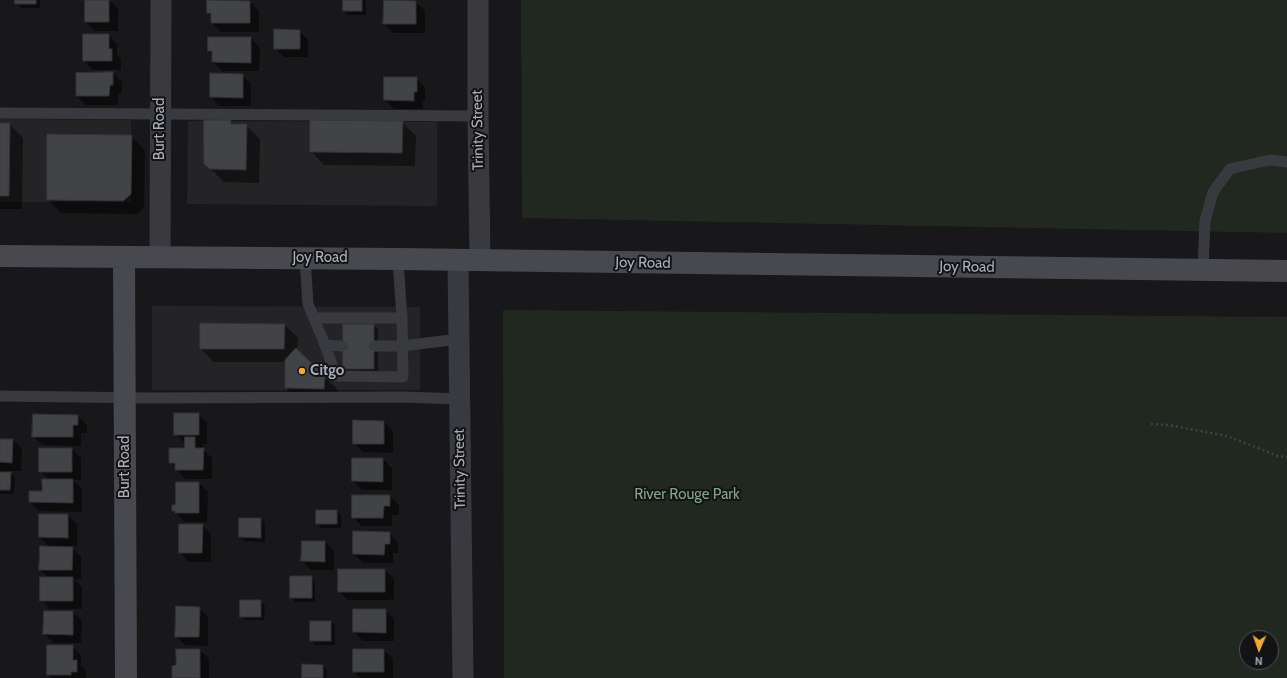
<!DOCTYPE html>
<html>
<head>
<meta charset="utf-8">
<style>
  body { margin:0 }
  #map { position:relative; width:1287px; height:678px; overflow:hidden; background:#18181a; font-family:Cabin,sans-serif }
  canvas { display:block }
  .north { position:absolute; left:1239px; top:630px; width:40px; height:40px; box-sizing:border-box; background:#131315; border:1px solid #4f5157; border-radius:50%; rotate:182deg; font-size:11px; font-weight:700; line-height:16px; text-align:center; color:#aaafb9 }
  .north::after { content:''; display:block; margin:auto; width:14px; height:18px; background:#f0aa39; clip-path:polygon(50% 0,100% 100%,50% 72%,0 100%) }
</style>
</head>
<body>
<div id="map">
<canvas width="1287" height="678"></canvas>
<div class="north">N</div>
</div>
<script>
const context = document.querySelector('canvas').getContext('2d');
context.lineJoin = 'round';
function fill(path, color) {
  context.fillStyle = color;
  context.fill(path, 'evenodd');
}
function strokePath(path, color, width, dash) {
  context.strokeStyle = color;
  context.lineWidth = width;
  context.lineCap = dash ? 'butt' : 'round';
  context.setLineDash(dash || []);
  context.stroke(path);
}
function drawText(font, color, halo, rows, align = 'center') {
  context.font = font + ' Cabin,sans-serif';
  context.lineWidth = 4;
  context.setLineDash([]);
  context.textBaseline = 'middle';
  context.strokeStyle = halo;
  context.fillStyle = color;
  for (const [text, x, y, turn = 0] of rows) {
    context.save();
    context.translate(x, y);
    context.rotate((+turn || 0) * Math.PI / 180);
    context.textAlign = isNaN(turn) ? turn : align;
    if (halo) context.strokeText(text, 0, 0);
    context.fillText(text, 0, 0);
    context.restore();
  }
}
fill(new Path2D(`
  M0,119L131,120V202H0Z
  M188,121L437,122V206L187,204Z
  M152,306L420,307V390H152Z`), '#242427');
fill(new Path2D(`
  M521,0H1287V233L522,218Z
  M503,310L1287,317V678H504ZM1247,638H1271V662H1247Z`), '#202820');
fill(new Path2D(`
  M16,0H40V8H21L16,4Z
  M86,0H109L118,9V31H95L86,22Z
  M344,0H366V15H348L344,11Z
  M250,2L259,11V32H221L212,23V16L208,12Z
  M416,2L425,11V33H393L384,24Z
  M299,31L308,40V57H284L275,48Z
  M108,35L117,44V55L121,59V70H93L84,61Z
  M251,38L260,48L259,71H222L213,62V54L209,51Z
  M113,73L122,82L121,94H118V105H86L77,96Z
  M242,75L251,84V106H220L211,97Z
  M385,78H416L425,87V101H423V109H394L385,100Z
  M230,121L235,125H246L260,139L259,183L224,182L205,163Z
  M402,122L416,136L415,166L324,165L311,151Z
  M0,124H10L23,138L22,209H0Z
  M131,136L145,150L144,208L137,214L61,213L48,200Z
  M285,325L298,338L297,351L338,390L337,402L299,401L286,388V362H214L201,349Z
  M374,325L378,329V373H349L344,368Z
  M198,414L207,423V444H201L204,447V450L212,458V479H185L170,462L185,449V443L175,434Z
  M78,416L87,425V433H81V446L42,445L33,436Z
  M384,422L393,431V453L363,452L354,443Z
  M0,440H13L22,449L21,471H9L15,477L14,494H0Z
  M72,449L81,458V480H73L82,489V512L39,511L30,502L43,492L49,480L40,471Z
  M383,459L392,468V490H362L353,481Z
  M199,483L208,492L207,522H185L173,511Z
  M390,496L399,505V515H392V526H362L353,517Z
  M337,511L341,515V528H321L317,523Z
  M40,515H68L77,524V546H71L81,557V579H73L82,587V609H50L41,600L49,578L40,570L50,547L40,537Z
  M261,519L265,523V542L245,541L240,537Z
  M202,525L211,534V562H189L180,553Z
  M389,533L398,542V553H393V563H363L354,554Z
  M325,542L334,551V570H311L302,561Z
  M385,570L394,579V600H348L339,591Z
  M311,577L315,582V602H295L291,597Z
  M260,601L265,606L264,620H245L241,616Z
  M199,608L208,617V646L185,645L176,636Z
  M385,610L394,619V641H363L354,632Z
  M73,612L82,621L81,643H53L44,633Z
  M331,622L335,626V645H315L311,640Z
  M72,646L81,655V666L86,670V678H52L48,675Z
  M200,650L209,659V678H173L177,666Z
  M384,650L393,659V678H360L354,672Z
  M323,666L327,670V678H303Z`), '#0007');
const building = new Path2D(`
  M15,0H36V4H15Z
  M85,0H109V22H85Z
  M207,0L250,1V23H211V13H207Z
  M343,0H362V11H343Z
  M384,0L416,1V24H383Z
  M274,29L300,30V49H274Z
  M83,34H109V49H112V61H83Z
  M208,37H251V63L212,62V51H208Z
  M113,72V85H110L109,96H76V73Z
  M210,73L243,74V98L210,97Z
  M384,77H417V92H414V101L384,100Z
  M204,120H231V124H247L246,170L210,169L204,164Z
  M310,120L403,121L402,153L310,152Z
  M0,123H10L9,196H0Z
  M47,134L132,135L131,194L123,201L47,200Z
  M200,323L285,324L284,349H200Z
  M343,324H374V369H343Z
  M296,348L325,376L324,389L285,388V360Z
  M174,413H199V435H174Z
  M33,414L78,415V425H73V437H32Z
  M353,420L384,421V444H353Z
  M185,437H195V448H204L203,470H175V463H169V448H184Z
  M0,439H13L12,463L0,462Z
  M39,448H72V472H39Z
  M352,458H383V482L352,481Z
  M0,472H11L10,490H0Z
  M42,479H73V503L29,502V491H42Z
  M176,482H199V513H175V511H172V505H175Z
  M352,495H390V506H384L383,518H352Z
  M316,510H337V524H316Z
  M39,514H68V538L39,537Z
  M239,518H261V538L239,537Z
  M179,524H203L202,553H179Z
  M353,531L390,532V544H385L384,555L353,554Z
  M302,541H325V562L301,561Z
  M40,546L73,547L72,570H39Z
  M338,569H385V592H338Z
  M290,576H312V598H290Z
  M40,577H73V601H40Z
  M240,600H261V617H240Z
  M176,606L200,607L199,637H175Z
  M353,609H386V633L353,632Z
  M44,611H73V635L43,634Z
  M310,621H331V641H310Z
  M47,645H73V660H77V672H71V675H47Z
  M176,649H200V678H172V666L176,665Z
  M353,649H384V672H353Z
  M302,664L323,665V678H302Z`);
fill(building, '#424347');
strokePath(building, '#323236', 1);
strokePath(new Path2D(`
  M1151,424L1168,425L1227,436L1278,456L1287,457`), '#3f4146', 2.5, [2, 3]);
strokePath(new Path2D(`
  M0,113L478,116
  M305,258L308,304L325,345L343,346
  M1203,270L1205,221L1213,192L1230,169L1269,160L1287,162
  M314,318H402
  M325,345L336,376L403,377L402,318L398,259
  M374,346H402L459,339
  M0,396L148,398L403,397L460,399`), '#393a3f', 11);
strokePath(new Path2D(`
  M478,0V116L480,260
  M160,257L161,0
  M458,260L463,678`), '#393a3f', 21);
strokePath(new Path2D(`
  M0,256L398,259L1287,271
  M124,257L126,678`), '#47494f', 22);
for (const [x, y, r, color] of [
  [302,371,4,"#f0aa39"]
]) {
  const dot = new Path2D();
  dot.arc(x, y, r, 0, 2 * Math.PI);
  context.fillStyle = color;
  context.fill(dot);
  strokePath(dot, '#131315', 1.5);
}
drawText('15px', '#aaafb9', '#131315', [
  ["Burt Road",160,129,-90],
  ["Trinity Street",478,130,-91],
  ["Joy Road",320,258],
  ["Joy Road",643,263,1],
  ["Joy Road",967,267,1],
  ["Burt Road",125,467,-90],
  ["Trinity Street",460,469,-91]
]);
drawText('bold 15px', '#aaafb9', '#131315', [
  ["Citgo",310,371]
], 'left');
drawText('15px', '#81a482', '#131315', [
  ["River Rouge Park",687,495]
]);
</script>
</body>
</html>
